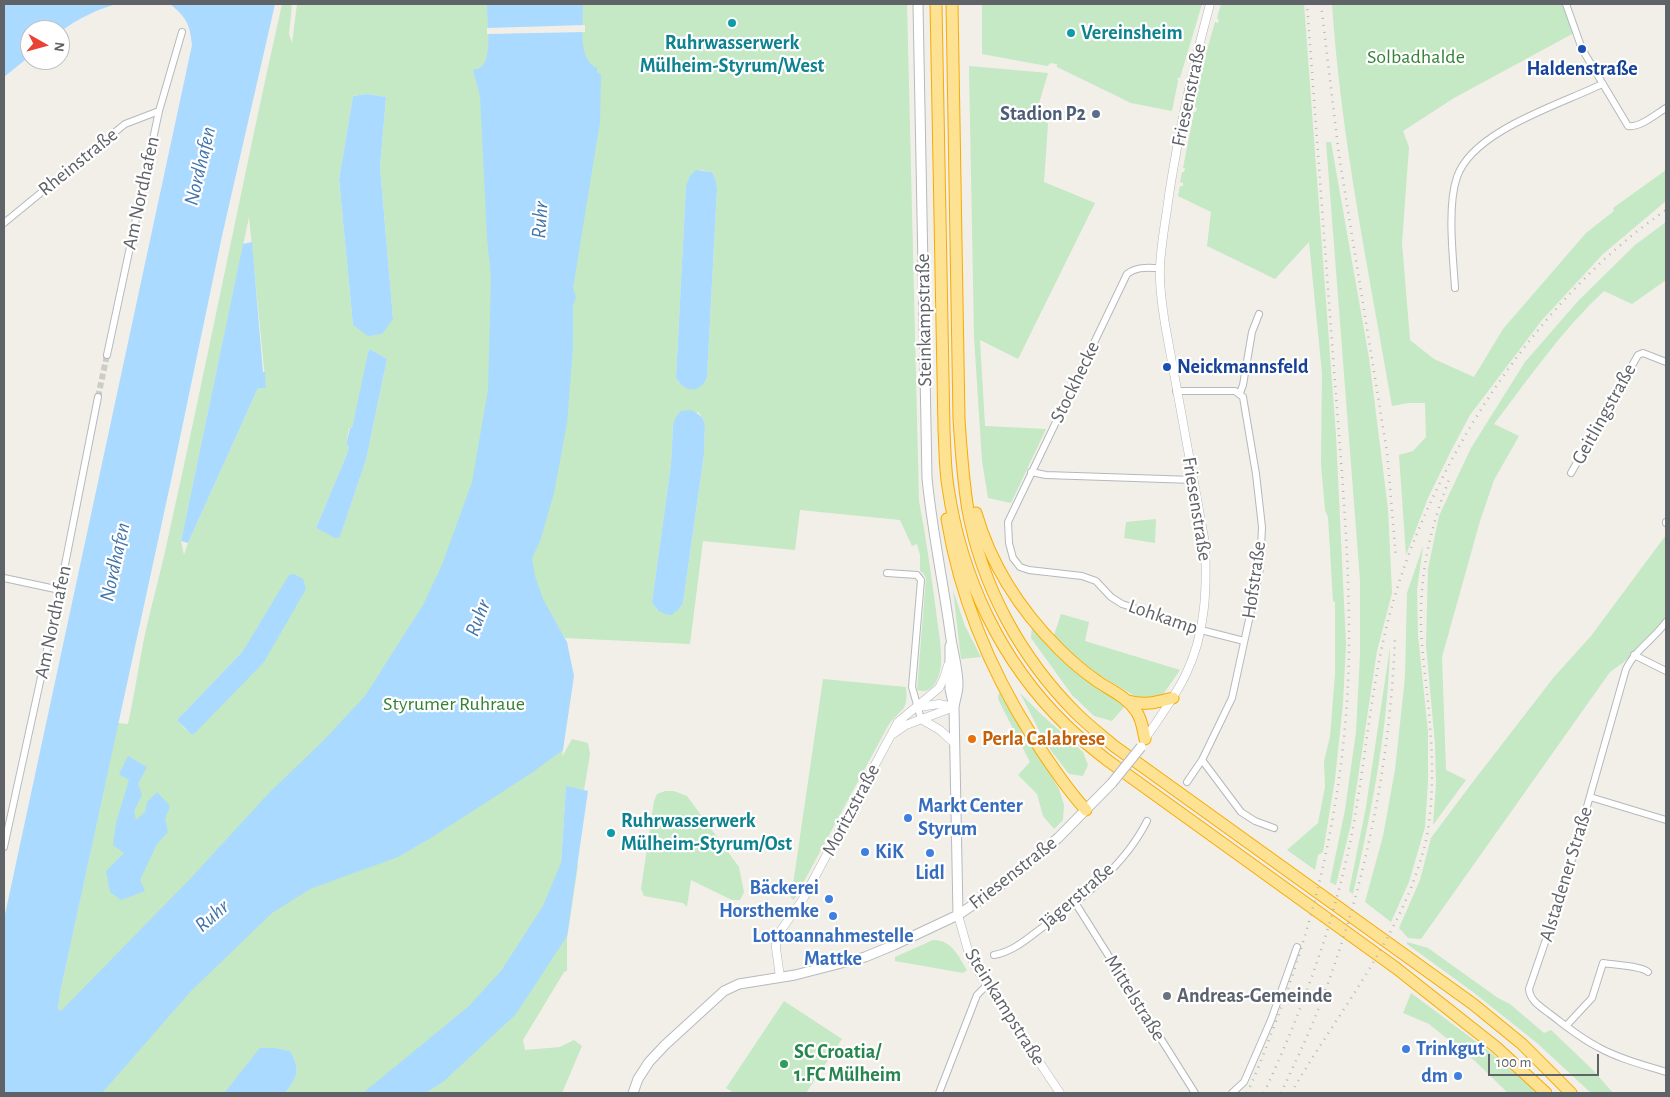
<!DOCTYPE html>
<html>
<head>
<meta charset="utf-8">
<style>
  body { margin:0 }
  #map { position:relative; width:1670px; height:1097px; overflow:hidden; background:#f1efe8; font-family:"Alegreya Sans",sans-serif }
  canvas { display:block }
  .frame { position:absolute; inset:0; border:5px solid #5f6368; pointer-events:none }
  .north { position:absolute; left:20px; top:20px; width:50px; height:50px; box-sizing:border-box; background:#fff; border:1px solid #bfc1c3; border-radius:50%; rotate:97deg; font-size:14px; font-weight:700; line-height:20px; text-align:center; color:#5f6368 }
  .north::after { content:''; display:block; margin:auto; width:18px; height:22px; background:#ea4335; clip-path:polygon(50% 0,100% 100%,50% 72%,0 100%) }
  .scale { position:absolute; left:1488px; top:1054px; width:111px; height:22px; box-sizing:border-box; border:2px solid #5f6368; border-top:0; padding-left:6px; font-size:15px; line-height:18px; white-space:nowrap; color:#5f6368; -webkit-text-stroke:4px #fff; paint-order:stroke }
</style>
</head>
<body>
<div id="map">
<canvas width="1670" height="1097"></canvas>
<div class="frame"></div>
<div class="north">N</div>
<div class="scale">100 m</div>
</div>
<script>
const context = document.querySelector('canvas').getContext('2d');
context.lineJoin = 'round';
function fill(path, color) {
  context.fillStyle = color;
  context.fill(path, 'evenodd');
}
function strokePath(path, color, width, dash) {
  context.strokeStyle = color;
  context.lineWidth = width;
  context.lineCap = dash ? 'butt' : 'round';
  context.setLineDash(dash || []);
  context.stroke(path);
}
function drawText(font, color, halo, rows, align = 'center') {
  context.font = font + ' "Alegreya Sans",sans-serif';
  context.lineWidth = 4.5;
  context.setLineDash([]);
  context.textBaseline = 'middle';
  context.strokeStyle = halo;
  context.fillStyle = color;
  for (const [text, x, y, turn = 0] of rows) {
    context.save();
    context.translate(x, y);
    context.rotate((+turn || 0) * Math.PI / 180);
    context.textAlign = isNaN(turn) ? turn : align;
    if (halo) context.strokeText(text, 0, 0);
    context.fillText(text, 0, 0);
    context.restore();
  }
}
fill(new Path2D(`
  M282,4H292L289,34L292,43L297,4H907L919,501C926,537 931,574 936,611C938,628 942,647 941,664C940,677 933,696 917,690L926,578L923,573L920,571V555L917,544L912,546L900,520L800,510L795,550L703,541L690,644L565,638L550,613L559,752L563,750L562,757L572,739L588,743L590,754L584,790L566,787L561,862L578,865L567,939V971L564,972L523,1040L525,1050L560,1047L574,1040L582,1046L562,1093H285C298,1077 301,1069 290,1051L276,1048H261L224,1093H26L61,1012L58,1009L60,993L118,723L128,724C136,689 140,653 149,617C156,588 164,558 170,529C209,354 243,178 282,4ZM367,94L386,97L380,167L393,319L353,325L339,179L353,96ZM700,170L712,172L716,181L717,189L707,377L679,383L676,378L686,186ZM249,217L266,388H258L188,543L184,555L181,541ZM370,349L387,359L366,460L340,537L316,528L347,454L349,446L346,445L349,428H352ZM698,412L702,417L705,424L704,454L683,603L679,609L657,610L652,602L671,464L673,425ZM288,575L194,734L185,729L177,720L243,651Z
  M982,4H1202L1180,78H1177L1178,81L1172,111L1131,103L1057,67V64L1051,63L1047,66L982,54Z
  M1221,4H1304L1336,436L1346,644L1343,703L1335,779L1323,852L1318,855L1315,870L1287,850L1318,823L1325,787L1324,761L1330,737L1335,674V602L1333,601L1328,517L1325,510L1321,464L1322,373L1309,242L1275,279L1207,246L1211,212L1178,196L1180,186H1183V183L1180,182L1182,172H1184L1185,168H1183L1194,112H1196L1197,108L1194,107L1205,57L1215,22L1218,23L1219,20L1217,18Z
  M1332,4H1565L1574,33L1454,98L1403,131L1409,147L1402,243L1410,340L1434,359L1474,377L1503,329L1586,233L1614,211L1613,208L1666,170V201L1603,254L1542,320L1470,415L1452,449L1428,498L1406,555L1399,455L1413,451L1426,437L1425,403H1408L1392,406C1369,272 1341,139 1332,4Z
  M969,66L1048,73L1037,110L1048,124L1044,182L1095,203L1018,359L980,340L985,426L1046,429L1011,503L988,498L982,461L974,337Z
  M1326,142H1331L1369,358L1388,509L1392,593L1377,651L1351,824L1336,885L1330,882L1345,810L1356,732L1360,656V580Z
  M1666,222V280L1632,304L1604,291C1562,330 1529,378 1494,424L1519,436L1494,480L1480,521L1442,657L1446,770L1466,780L1433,825L1436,784L1435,744L1426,645L1428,569L1439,516L1471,448L1525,362L1578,301L1635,245Z
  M1156,519L1155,543L1124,538L1126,522Z
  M1666,535V619L1624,662L1610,672L1421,939L1408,938L1399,928L1420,880L1431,838L1472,783L1554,677L1591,636Z
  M1423,546L1417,590L1418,635L1428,732V782L1425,827L1409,882L1391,922L1365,902L1383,836L1395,770L1405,677L1407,593Z
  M953,590L965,626L981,657L961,659Z
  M1061,614L1089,622L1085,641L1180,670L1162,696L1144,700L1133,695L1096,673L1053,638Z
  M1032,626L1096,685L1125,706L1112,721L1094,716L1072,695L1031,638Z
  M1390,647C1388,730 1371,813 1353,894L1349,891L1366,807Z
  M823,679L906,687C908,711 903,707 889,724L794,900L791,898Z
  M999,692L1059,789L1064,805L1063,820L1054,829L1043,816L1037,794L1018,775L1030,762L998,699Z
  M1020,693L1041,714L1083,752L1088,765L1083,776L1069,774L1046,744Z
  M665,791H674L687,796L739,867L744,892L740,900H732L691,880L687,907L683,903L644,896L641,889L654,801L657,794Z
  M933,940C952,940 958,956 967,970L963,973L895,961V957Z
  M1407,942L1428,948L1498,998L1510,1004L1544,1033L1551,1030L1593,1070L1613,1093H1591L1537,1043L1473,992L1407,944Z
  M1411,993L1490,1052L1524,1080L1536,1093H1508L1476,1062L1429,1024L1403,1013Z
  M784,1001L842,1039L806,1093H734L726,1088Z`), '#c5e8c5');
fill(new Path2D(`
  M4,4H116C96,10 77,19 60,32V30H30V56L4,77Z
  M170,4H275L222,236L172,476L60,993L58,1009L61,1011L191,878L268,794L324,740L365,696L423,605L442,565L472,482L488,390L491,277L487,238L480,96L473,70C477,69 481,68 484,64C492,51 487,19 487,4H583C583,22 577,60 597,68V72L601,74L600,122L573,288L576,297L573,306V348L567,423L554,493L540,541L532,558L535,576L543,599L567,642L574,676L563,750L530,774L434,836L398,857L310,889L272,913L191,991L102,1093H4V919L192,45C190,24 186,17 170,4Z
  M367,94L386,97L380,167L393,319L382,334L368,336L353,325L339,179L353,96Z
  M696,170L712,172L716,181L717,189L707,377C700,394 685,393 676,378L686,186L690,176Z
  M252,242L263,372H265L266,388H258L188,543L181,541L243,244Z
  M370,349L387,359L366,460L340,537L335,538L316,528L347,454L349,446L346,445L350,428H352L368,353Z
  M692,410L702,417L705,424L704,454L683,603L679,609L671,615C660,613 657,611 652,602L671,464L673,425L676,417L681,411Z
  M294,574L303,579L306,589L264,662L194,734H191L177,720L243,651L289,575Z
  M128,756L147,767L138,784L142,795L134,811L136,820L145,812L147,802L157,792L170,806L165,819L168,832L157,844L140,880L145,891L121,900L110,892L106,871L124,853L113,845L116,823L129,780L119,774Z
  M566,786L588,791L567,936L516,1014L443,1082L425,1093H363L469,1006L501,971L543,906L561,863Z
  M260,1048H276L290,1051C301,1069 298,1077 285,1093H224Z`), '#aadaff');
fill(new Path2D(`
  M585,25V32L487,34V28Z`), '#f1efe8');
strokePath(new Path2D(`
  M98,397L107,355`), '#ccccc8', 6, [6, 3]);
const minor = new Path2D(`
  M1566,4L1582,49L1628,126C1640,128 1656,114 1666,108
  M4,223L125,124L159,111
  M1160,268C1148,268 1137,266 1127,274L1008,522L1009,543L1013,558L1020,567L1029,570L1082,576L1096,581L1111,597L1122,604L1201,630L1244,641
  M1455,288C1453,256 1447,206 1457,177C1473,130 1562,104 1602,84
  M107,355L159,111L182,32
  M1176,391H1235L1243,397L1256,474L1262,527L1260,569L1232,698L1202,760L1241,812L1255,821L1274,828
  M1240,393L1243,385L1252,332L1259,314
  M1031,472L1046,475L1193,480
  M1571,473L1638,355L1643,353L1666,362
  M1666,523V522
  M887,573L917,575L921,580L912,687L921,719
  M4,578L60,590
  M1666,622C1654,639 1635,650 1626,669L1565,884L1529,989C1530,1001 1541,1007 1550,1014C1566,1026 1580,1038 1598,1047C1619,1059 1644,1065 1666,1072
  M1634,655L1666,671
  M1187,782L1202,760
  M1590,797L1666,820
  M4,847L60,590L98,397
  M1076,904L1195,1093
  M994,955C1013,952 1028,938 1043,927C1082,899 1125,865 1147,821
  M1566,1026L1592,998L1603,963C1614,965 1642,966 1648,972
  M939,1093L977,995L987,985
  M1232,1093L1244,1082L1271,1020L1297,947`);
const tertiary = new Path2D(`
  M919,707L939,704L954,707
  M921,719L940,730L954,743
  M893,734L906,725L954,707
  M1145,739C1159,718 1175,697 1186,674C1206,633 1207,587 1205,543L1165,324C1162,305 1159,286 1160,267C1161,243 1166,219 1169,195C1179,130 1193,67 1210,4
  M958,915L969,954L978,971L1060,1093
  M780,977L776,948V940L779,933L803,899L898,722L939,688L944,678L948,665`);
const secondary = new Path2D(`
  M918,4L927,478C932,530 943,581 950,632C952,650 958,667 958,685C958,692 955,700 954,707
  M950,646V689L954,707L958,915
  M633,1093L638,1079L649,1062L665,1045L724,991L739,984L795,975L865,957L894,945L958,915L995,890L1058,838L1112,783`);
const motorway = new Path2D(`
  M936,4L944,430C945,449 945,469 948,487C961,577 1001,662 1066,725C1079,738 1093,749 1107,760L1396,968L1496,1047L1546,1093
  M952,4L959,419C961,450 963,480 968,510C982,587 1021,658 1076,713C1088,725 1101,735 1114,746L1473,1004L1522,1044L1571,1093
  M976,513C991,565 1021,611 1059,649C1070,660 1084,672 1097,681C1110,690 1127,697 1136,711C1142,719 1143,730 1145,739
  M947,519C960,598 989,668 1032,736C1048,761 1065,787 1086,810
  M1128,701C1145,706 1157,702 1173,698`);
strokePath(minor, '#b5b8bc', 8);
strokePath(tertiary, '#b5b8bc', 9);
strokePath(secondary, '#b6babf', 11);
strokePath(motorway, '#f9ab00', 13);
strokePath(minor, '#fff', 6);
strokePath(tertiary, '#fff', 8);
strokePath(secondary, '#fff', 9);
strokePath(motorway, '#fde293', 11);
strokePath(new Path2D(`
  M1321,4L1339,155L1387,452L1396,558
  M1247,1093C1258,1070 1267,1045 1276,1021C1321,904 1347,778 1349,652C1350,558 1341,464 1334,369C1325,248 1316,126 1307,4
  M1264,1093C1301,1013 1332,929 1350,843C1366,764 1370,684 1392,606C1433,459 1539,297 1666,210
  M1281,1093C1294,1065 1308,1036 1319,1007C1365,889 1390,764 1395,638
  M1291,1093C1331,1024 1381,962 1411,888C1418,869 1425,849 1428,830C1433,796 1433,761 1430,727C1428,689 1420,650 1421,610C1422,563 1433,519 1451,475`), '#b6b7b8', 2.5, [1, 6]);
const secondaryBridge = new Path2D(`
  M1112,783L1141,747`);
strokePath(secondaryBridge, '#b6babf', 11, []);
strokePath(secondaryBridge, '#fff', 9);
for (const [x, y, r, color] of [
  [732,23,5,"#0f9aa8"],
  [1071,33,5,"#0f9aa8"],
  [1582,49,5,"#1a4fb4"],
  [1096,114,5,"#5c6f8a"],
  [1167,367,5,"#1a4fb4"],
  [972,739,5,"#e8710a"],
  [908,818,5,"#3f7fe0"],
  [611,833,5,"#0f9aa8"],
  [865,852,5,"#3f7fe0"],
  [930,853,5,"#3f7fe0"],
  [829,899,5,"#3f7fe0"],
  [833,916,5,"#3f7fe0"],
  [1167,996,5,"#6b7280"],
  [1406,1049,5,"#3f7fe0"],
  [784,1064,5,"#2e9e5b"],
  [1458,1076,5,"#3f7fe0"]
]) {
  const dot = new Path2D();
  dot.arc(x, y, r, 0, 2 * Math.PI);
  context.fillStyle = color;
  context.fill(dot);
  strokePath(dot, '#fff', 2);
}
drawText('bold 20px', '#0d838f', '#fff', [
  ["Vereinsheim",1081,33],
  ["Ruhrwasserwerk",732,43,"center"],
  ["Mülheim-Styrum/West",732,66,"center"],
  ["Ruhrwasserwerk",621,821],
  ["Mülheim-Styrum/Ost",621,844]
], 'left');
drawText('20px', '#348238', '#fff', [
  ["Solbadhalde",1416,57],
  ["Styrumer Ruhraue",454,704]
]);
drawText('bold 20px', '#164399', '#fff', [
  ["Haldenstraße",1582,69],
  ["Neickmannsfeld",1177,367,"left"]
]);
drawText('20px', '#5f6368', '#fff', [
  ["Friesenstraße",1189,95,-78],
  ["Rheinstraße",78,162,-39],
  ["Am Nordhafen",141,193,-78],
  ["Steinkampstraße",924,320,-91],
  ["Stockhecke",1075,382,-64],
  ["Geitlingstraße",1604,414,-61],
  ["Friesenstraße",1197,509,81],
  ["Hofstraße",1254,580,-82],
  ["Lohkamp",1163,617,19],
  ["Am Nordhafen",53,622,-78],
  ["Moritzstraße",851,810,-62],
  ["Friesenstraße",1013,873,-38],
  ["Alstadener Straße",1566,874,-73],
  ["Jägerstraße",1077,896,-41],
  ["Mittelstraße",1135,998,58],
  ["Steinkampstraße",1005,1007,58]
]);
drawText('bold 20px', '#4e5e75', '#fff', [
  ["Stadion P2",1086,114]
], 'right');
drawText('bold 20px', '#c56008', '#fff', [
  ["Perla Calabrese",982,739]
], 'left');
drawText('bold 20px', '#366cbe', '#fff', [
  ["Markt Center",918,806],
  ["Styrum",918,829],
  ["KiK",875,852],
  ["Lidl",930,873,"center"],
  ["Bäckerei",819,888,"right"],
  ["Horsthemke",819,911,"right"],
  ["Lottoannahmestelle",833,936,"center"],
  ["Mattke",833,959,"center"],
  ["Trinkgut",1416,1049],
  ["dm",1448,1076,"right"]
], 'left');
drawText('bold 20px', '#5b616d', '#fff', [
  ["Andreas-Gemeinde",1177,996]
], 'left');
drawText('bold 20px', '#27864d', '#fff', [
  ["SC Croatia/",794,1052],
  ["1.FC Mülheim",794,1075]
], 'left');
drawText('italic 21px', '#4174aa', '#fff', [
  ["Nordhafen",200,166,-77],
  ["Ruhr",540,220,-86],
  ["Nordhafen",115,562,-78],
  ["Ruhr",478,618,-69],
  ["Ruhr",212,916,-41]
]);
</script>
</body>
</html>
